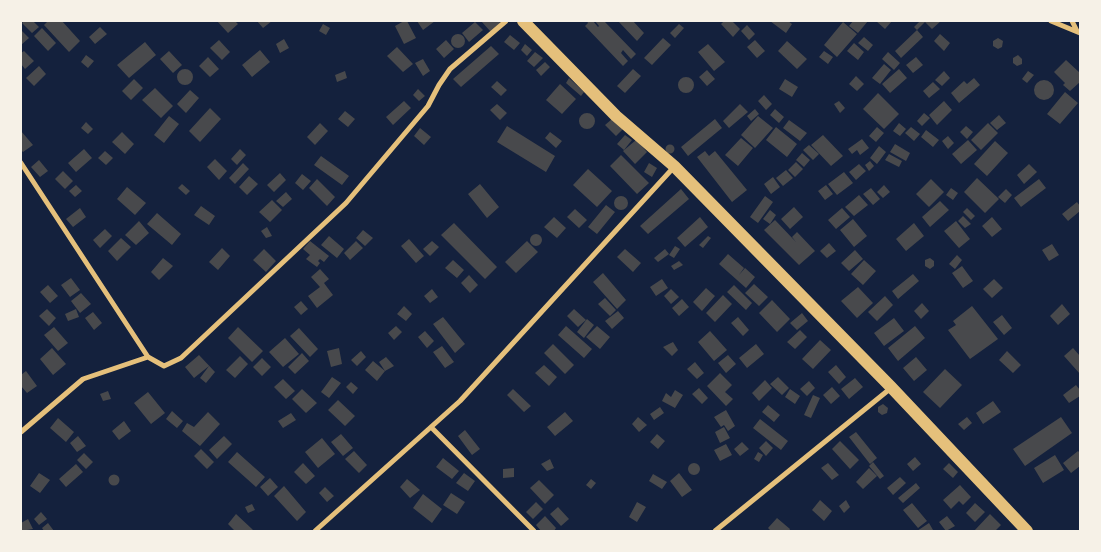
<!DOCTYPE html>
<html>
<head>
<meta charset="utf-8">
<style>
  body { margin:0 }
  #map { position:relative; width:1101px; height:552px; overflow:hidden; background:#14213d; font-family:"Crimson Pro",serif }
  canvas { display:block }
  .frame { position:absolute; inset:0; border:22px solid #f6f1e7; pointer-events:none }
</style>
</head>
<body>
<div id="map">
<canvas width="1101" height="552"></canvas>
<div class="frame"></div>
</div>
<script>
const context = document.querySelector('canvas').getContext('2d');
context.lineJoin = 'round';
function fill(path, color) {
  context.fillStyle = color;
  context.fill(path, 'evenodd');
}
function strokePath(path, color, width, dash) {
  context.strokeStyle = color;
  context.lineWidth = width;
  context.lineCap = dash ? 'butt' : 'round';
  context.setLineDash(dash || []);
  context.stroke(path);
}
fill(new Path2D(`
  M24,21H33L39,27L32,33L22,23Z
  M48,21H62L80,41L69,52L44,25Z
  M217,21H235L238,24L228,33Z
  M257,21H272L263,28Z
  M404,21H407L416,38L404,44L395,26Z
  M417,21H435L423,30Z
  M481,21H499L500,23L491,32Z
  M587,21H593L598,27L599,26L595,21H604L636,54L631,59L623,50L621,53L628,61L623,66L585,26L588,23Z
  M618,21H633L644,33L637,41Z
  M724,21H732L740,29L733,37L721,24Z
  M770,21H788L792,24L786,33Z
  M853,21H868L858,33L849,26Z
  M876,21H892L885,29Z
  M920,21H941L932,29L925,22L917,30L914,27Z
  M475,22L483,30L469,42L462,33Z
  M843,22L857,34L837,57L824,45Z
  M323,24L330,28L326,35L319,31Z
  M679,24L684,28L675,38L670,33Z
  M747,25L755,34L749,40L741,31Z
  M100,27L107,34L95,44L89,37Z
  M42,28L56,43L48,51L34,36Z
  M21,30L29,38L21,45Z
  M917,30L923,37L901,58L895,51Z
  M940,34L950,43L944,51L934,41Z
  M451 41a7 7 0 1 1 14 0a7 7 0 1 1-14 0Z
  M510,35L520,43L514,50L504,42Z
  M864,37L873,45L868,51L858,43Z
  M663,38L671,45L652,65L644,58Z
  M998,38L1003,41L1002,47L998,49L993,46V41Z
  M284,39L289,48L280,53L276,44Z
  M219,40L230,52L222,60L210,48Z
  M446,40L454,49L444,58L436,49Z
  M755,40L765,51L757,58L747,47Z
  M787,41L807,59L797,69L778,51Z
  M145,42L156,55L129,78L117,65Z
  M854,43L864,52L858,60L847,51Z
  M525,44L532,50L527,56L521,50Z
  M708,44L725,62L714,71L698,52Z
  M491,46L499,54L461,87L453,79Z
  M397,47L413,64L403,72L387,56Z
  M260,50L270,62L252,77L242,65Z
  M24,51L34,61L25,69L21,64V53Z
  M169,51L182,65L173,73L160,59Z
  M824,51L833,57L828,64L819,57Z
  M535,52L543,58L534,67L527,61Z
  M888,52L900,63L894,70L882,59Z
  M86,55L94,61L88,68L81,62Z
  M1018,55L1022,59V64L1017,66L1013,63V58Z
  M208,57L219,69L210,77L199,66Z
  M916,57L923,65L913,73L906,65Z
  M423,59L430,71L423,76L415,63Z
  M1066,60L1080,73V82L1070,91L1063,85L1065,83L1054,72Z
  M545,62L550,67L541,76L536,70Z
  M884,64L891,70L880,84L872,78Z
  M39,66L46,74L34,86L26,78Z
  M633,69L641,76L625,93L617,86Z
  M899,69L907,78L890,93L882,84Z
  M177 77a8 8 0 1 1 16 0a8 8 0 1 1-16 0Z
  M707,70L715,79L707,86L699,77Z
  M345,71L347,78L337,82L335,75Z
  M944,71L950,78L942,86L935,80Z
  M1028,71L1034,75L1027,83L1022,79Z
  M856,76L864,84L857,91L849,84Z
  M678 85a8 8 0 1 1 16 0a8 8 0 1 1-16 0Z
  M569,78L584,92L581,96L566,83Z
  M974,78L980,85L959,103L951,93L964,81L967,84Z
  M134,79L143,88L131,100L122,91Z
  M785,79L798,87L792,97L779,89Z
  M1034 90a10 10 0 1 1 20 0a10 10 0 1 1-20 0Z
  M497,81L507,90L501,96L491,87Z
  M933,82L940,89L929,98L923,91Z
  M560,84L576,99L562,114L546,100Z
  M155,88L173,106L161,118L142,100Z
  M418,89L425,96L419,101L413,95Z
  M190,90L199,98L186,113L177,104Z
  M1065,92L1078,103L1060,124L1047,114Z
  M878,93L899,114L884,129L863,109Z
  M764,95L772,104L766,110L758,101Z
  M404,101L411,108L393,125L386,117Z
  M839,101L845,108L840,113L834,104Z
  M944,101L952,110L937,125L929,115Z
  M497,104L507,113L500,120L490,110Z
  M740,104L748,112L729,128L723,121Z
  M210,108L221,119L200,142L189,131Z
  M755,109L759,114L751,121L747,116Z
  M775,109L784,117L779,123L770,115Z
  M345,111L355,119L348,127L338,119Z
  M579 121a8 8 0 1 1 16 0a8 8 0 1 1-16 0Z
  M924,113L930,118L922,126L917,121Z
  M999,115L1006,123L997,130L990,123Z
  M169,116L179,124L164,143L154,135Z
  M758,116L773,128L755,148L741,135Z
  M612,119L623,129L616,136L605,125Z
  M715,119L722,128L688,156L681,147Z
  M789,120L807,133L800,141L783,128Z
  M86,122L93,129L88,134L81,128Z
  M320,123L328,131L315,145L307,137Z
  M899,123L906,129L900,136L893,131Z
  M988,123L998,133L981,150L971,140Z
  M507,126L555,156L546,172L497,142Z
  M966,126L973,132L967,139L960,132Z
  M776,127L797,144L787,157L766,140Z
  M877,127L884,133L876,142L869,136Z
  M911,127L920,134L914,141L905,133Z
  M420,128L431,137L424,145L414,136Z
  M926,130L939,140L933,147L921,137Z
  M21,131L33,145L23,152L21,150Z
  M122,132L134,144L125,154L112,142Z
  M550,132L562,141L556,148L545,138Z
  M625,135L632,140L624,150L617,144Z
  M823,135L843,156L831,166L811,145Z
  M948,136L954,143L948,149L942,141Z
  M741,138L753,148L738,166L725,155Z
  M862,139L869,148L860,155L857,150L852,154L848,149Z
  M636,140L647,152L635,164L623,151Z
  M968,140L977,150L961,164L952,154Z
  M995,141L1008,153L987,176L974,164Z
  M895,144L910,153L906,161L890,152Z
  M665.5 149a4.5 4.5 0 1 1 9 0a4.5 4.5 0 1 1-9 0Z
  M809,145L819,154L813,160L803,150Z
  M879,146L886,152L877,164L870,158Z
  M84,149L92,158L76,172L68,163Z
  M240,149L246,155L237,165L231,159Z
  M105,151L113,158L106,165L98,158Z
  M705,151L709,156L715,151L747,190L732,202L697,157Z
  M802,153L810,160L804,167L796,160Z
  M889,154L902,161L899,167L885,160Z
  M621,155L649,183L637,194L610,166Z
  M321,156L349,176L342,185L314,165Z
  M215,159L227,171L219,180L207,167Z
  M39,160L48,171L40,177L31,167Z
  M870,161L874,166L869,171L865,165Z
  M796,162L803,169L795,177L788,170Z
  M243,163L249,169L235,184L229,178Z
  M649,163L657,168L652,177L644,172Z
  M859,164L866,171L856,180L849,172Z
  M1029,164L1037,172L1024,184L1017,175Z
  M588,169L612,191L597,207L573,185Z
  M786,170L793,178L783,186L776,178Z
  M63,171L73,181L65,189L55,179Z
  M844,172L853,183L837,195L828,184Z
  M280,173L286,180L274,192L267,185Z
  M302,174L311,181L303,190L295,183Z
  M249,176L258,184L247,195L239,187Z
  M773,177L780,187L771,194L764,184Z
  M977,178L999,199L985,213L964,192Z
  M317,179L335,197L327,206L309,188Z
  M931,179L944,192L929,207L916,194Z
  M1039,179L1046,188L1021,207L1014,198Z
  M182,184L190,191L186,195L178,188Z
  M480,184L499,207L487,218L468,194Z
  M76,185L82,191L75,197L69,191Z
  M826,185L833,194L825,200L818,191Z
  M884,185L890,192L883,198L877,192Z
  M127,187L146,203L135,215L117,199Z
  M871,188L880,199L873,205L863,194Z
  M951,188L958,193L953,200L946,195Z
  M681,189L689,199L648,234L640,226Z
  M1006,189L1012,195L1005,203L998,197Z
  M286,192L292,199L283,207L276,201Z
  M859,195L868,205L854,216L845,207Z
  M765,196L773,202L758,223L750,217Z
  M614 203a7 7 0 1 1 14 0a7 7 0 1 1-14 0Z
  M272,200L282,210L270,222L259,212Z
  M940,201L949,210L930,227L922,217Z
  M1077,202L1080,206V211L1068,221L1062,214Z
  M606,205L615,212L597,234L588,227Z
  M201,206L215,216L209,225L194,215Z
  M794,207L803,217L790,229L781,219Z
  M80,208L86,217L73,227L66,219Z
  M842,208L850,217L836,229L828,220Z
  M967,208L975,216L971,220L963,212Z
  M575,209L587,220L579,228L567,217Z
  M770,210L776,215L770,224L763,219Z
  M157,213L181,234L172,245L147,224Z
  M963,216L971,224L965,228L958,221Z
  M554,217L566,228L557,238L544,227Z
  M700,217L708,227L685,247L677,238Z
  M992,217L1002,229L992,237L982,226Z
  M853,219L867,236L854,247L840,230Z
  M775,220L796,242L792,237L797,232L815,251L799,265L764,230Z
  M139,221L149,233L136,245L125,235Z
  M956,221L970,239L959,248L944,231Z
  M454,223L497,267L485,279L441,235Z
  M914,223L924,236L906,251L896,239Z
  M267,227L272,236L266,238L261,231Z
  M105,229L112,236L100,248L93,240Z
  M363,230L373,238L365,246L356,238Z
  M530 240a6 6 0 1 1 12 0a6 6 0 1 1-12 0Z
  M329,236L344,249L337,258L321,245Z
  M708,236L711,238L703,248L699,245Z
  M121,238L131,247L117,261L108,251Z
  M409,239L424,256L416,263L401,246Z
  M310,241L329,256L324,262L320,259L318,261L320,263L317,267L306,259L310,255L303,249Z
  M356,241L363,248L350,260L344,253Z
  M432,241L439,247L430,256L423,249Z
  M527,241L538,252L516,273L505,262Z
  M829,243L836,251L827,258L820,251Z
  M1052,244L1059,255L1049,261L1042,250Z
  M675,246L680,249L674,258L669,255Z
  M222,248L230,256L218,270L209,262Z
  M264,249L276,261L266,272L253,260Z
  M625,249L641,263L633,272L617,257Z
  M665,249L669,254L658,262L654,258Z
  M855,250L863,259L849,271L841,263Z
  M728,254L744,268L739,275L745,268L755,277L746,288L719,264Z
  M957,255L962,260L955,269L949,264Z
  M163,258L173,266L159,280L151,272Z
  M930,258L934,261V266L930,269L925,266V260Z
  M453,260L464,270L457,278L445,268Z
  M864,260L876,271L863,285L851,274Z
  M679,261L683,265L674,270L671,266Z
  M962,266L973,281L963,288L952,273Z
  M320,269L329,279L324,283L333,295L317,308L308,296L320,287L311,277Z
  M603,273L626,300L617,309L593,282Z
  M913,274L919,281L898,299L892,291Z
  M469,275L478,285L470,293L461,283Z
  M71,278L80,290L70,297L61,285Z
  M662,279L668,288L656,296L650,287Z
  M994,279L1003,288L992,298L983,289Z
  M754,284L768,297L759,306L745,293Z
  M48,285L58,296L50,303L40,292Z
  M734,285L752,303L746,310L727,292Z
  M858,287L873,303L857,318L841,301Z
  M706,288L715,296L702,311L693,302Z
  M432,289L438,297L430,303L424,296Z
  M671,289L679,297L671,304L664,296Z
  M81,293L91,304L80,313L71,301Z
  M723,295L732,304L715,322L706,313Z
  M885,296L893,305L877,321L868,312Z
  M605,298L616,310L610,316L598,304Z
  M682,299L689,307L679,316L672,308Z
  M772,300L790,319L777,332L759,313Z
  M301,301L308,309L301,315L294,307Z
  M922,303L929,311L921,319L914,311Z
  M1062,304L1070,314L1058,325L1050,316Z
  M404,306L412,314L406,321L397,314Z
  M972,306L998,339L970,359L948,330L956,325L953,321Z
  M47,309L56,318L49,326L39,316Z
  M76,309L79,317L68,321L65,314Z
  M574,309L586,320L578,327L567,316Z
  M618,311L624,318L612,329L605,321Z
  M93,312L102,323L94,330L85,318Z
  M802,313L808,321L797,330L790,323Z
  M1002,315L1012,328L1004,335L993,322Z
  M443,317L465,344L455,353L433,324Z
  M738,317L749,330L743,336L731,323Z
  M894,318L904,331L884,346L874,333Z
  M587,319L594,325L584,338L577,332Z
  M396,326L402,332L394,340L388,333Z
  M566,326L592,349L584,358L558,335Z
  M597,326L610,337L600,349L586,337Z
  M915,326L925,338L898,361L888,348Z
  M54,327L68,343L58,351L44,335Z
  M238,327L263,351L252,362L228,338Z
  M299,328L318,349L310,357L290,336Z
  M800,330L807,337L795,349L787,342Z
  M425,331L434,341L427,348L418,337Z
  M710,331L727,350L714,361L698,342Z
  M285,338L299,354L283,367L269,352Z
  M820,340L831,350L813,369L802,359Z
  M673,342L678,350L672,356L663,347Z
  M553,344L574,365L565,374L544,353Z
  M756,344L764,354L747,368L739,358Z
  M442,346L454,362L445,368L433,352Z
  M52,348L66,364L53,375L40,359Z
  M339,348L342,364L331,367L327,351Z
  M1073,348L1080,356V374L1064,356Z
  M361,351L366,357L357,366L351,360Z
  M1007,351L1021,365L1013,373L999,360Z
  M302,353L309,361L295,374L288,367Z
  M199,355L215,372L206,383L200,378L209,366L194,378L185,367Z
  M728,355L736,364L726,373L718,363Z
  M240,356L248,364L235,378L226,370Z
  M386,357L394,366L385,371L379,362Z
  M916,357L927,370L914,381L903,368Z
  M262,358L271,367L262,376L253,367Z
  M373,361L385,371L377,381L365,370Z
  M695,362L704,373L697,379L687,369Z
  M544,365L557,377L549,386L535,373Z
  M836,365L846,377L839,384L828,372Z
  M945,369L962,385L940,408L923,392Z
  M26,371L37,386L27,393L21,386V375Z
  M720,373L732,385L725,392L733,399L726,406L707,386Z
  M332,377L341,383L329,398L321,392Z
  M778,377L789,388L782,395L770,384Z
  M855,378L863,387L849,399L841,389Z
  M283,379L295,391L286,399L274,387Z
  M765,380L772,388L759,401L752,393Z
  M809,381L815,388L807,396L800,389Z
  M351,382L358,388L353,394L346,387Z
  M1076,385L1080,390V396L1069,403L1063,395Z
  M832,387L840,396L831,404L823,395Z
  M699,388L708,398L702,404L692,394Z
  M302,389L317,403L306,413L292,399Z
  M513,389L531,406L524,412L507,395Z
  M790,389L800,396L795,404L785,397Z
  M675,390L683,395L675,408L662,401L666,393L671,397Z
  M108,391L111,399L103,401L100,394Z
  M148,392L165,413L151,424L134,403Z
  M813,395L820,398L811,418L804,415Z
  M338,400L355,416L345,426L328,410Z
  M993,401L1001,412L983,424L976,413Z
  M883,404L888,408L887,413L882,415L878,412V407Z
  M768,405L780,415L774,422L762,412Z
  M660,407L664,413L654,420L650,414Z
  M726,410L735,426L728,431L724,425L721,427L714,417Z
  M172,411L183,421L177,428L166,419Z
  M208,412L220,424L200,446L182,431L187,423L194,427Z
  M565,412L573,421L555,436L547,427Z
  M291,413L296,420L283,428L278,421Z
  M638,417L647,425L639,432L632,424Z
  M967,417L972,423L964,430L958,424Z
  M1061,417L1072,433L1025,466L1013,449Z
  M58,418L74,432L66,442L50,428Z
  M760,419L788,441L781,450L753,428Z
  M124,421L131,431L119,440L112,431Z
  M724,427L730,438L720,443L715,432Z
  M465,430L480,449L472,455L458,436Z
  M856,432L877,458L870,464L849,437Z
  M341,434L353,448L343,456L331,442Z
  M657,434L665,441L658,449L650,442Z
  M78,436L86,446L77,452L70,443Z
  M224,436L232,444L217,459L209,450Z
  M322,438L335,454L318,468L305,452Z
  M766,441L773,448L766,456L759,448Z
  M840,441L859,460L850,469L832,449Z
  M742,442L749,449L740,456L734,449Z
  M726,444L732,455L720,461L714,450Z
  M201,449L214,462L207,469L194,456Z
  M354,451L367,465L359,473L345,459Z
  M1078,451L1080,453V466L1071,473L1063,463Z
  M237,452L265,477L256,487L228,462Z
  M758,452L763,455L759,462L754,459Z
  M84,453L93,462L86,469L77,460Z
  M1055,455L1064,470L1043,483L1034,468Z
  M915,457L921,464L913,471L907,464Z
  M443,458L459,471L452,479L436,467Z
  M550,459L554,468L547,471L541,464Z
  M873,462L884,476L880,479L869,466Z
  M688 469a6 6 0 1 1 12 0a6 6 0 1 1-12 0Z
  M303,463L315,476L306,484L294,472Z
  M828,463L839,475L832,480L821,468Z
  M949,463L958,472L953,478L943,469Z
  M76,464L83,472L66,487L59,479Z
  M514,468V477L503,478V469Z
  M869,468L877,476L863,489L856,482Z
  M39,473L50,480L40,493L30,486Z
  M464,473L475,481L468,491L456,483Z
  M679,473L692,490L682,497L670,481Z
  M653,474L667,482L662,489L649,481Z
  M108.5 480a5.5 5.5 0 1 1 11 0a5.5 5.5 0 1 1-11 0Z
  M900,477L906,483L893,495L887,488Z
  M270,478L278,487L268,496L260,487Z
  M407,479L420,490L410,498L400,487Z
  M591,479L596,483L591,489L586,485Z
  M539,480L554,495L545,504L530,488Z
  M916,483L920,488L903,503L898,498Z
  M960,485L971,497L963,505L959,501L951,509L943,500Z
  M284,486L306,512L297,521L274,496Z
  M325,487L334,496L327,502L319,493Z
  M451,493L465,502L457,514L443,505Z
  M423,494L442,509L432,523L413,508Z
  M820,500L832,511L824,521L812,510Z
  M846,500L850,507L844,513L839,506Z
  M536,502L543,509L533,519L526,512Z
  M637,502L646,507L637,522L629,517Z
  M912,503L927,521L918,528L903,510Z
  M975,503L985,512L975,522L966,513Z
  M252,504L255,510L248,513L245,507Z
  M558,507L569,519L561,526L550,514Z
  M41,512L47,519L39,525L34,519Z
  M236,514L251,528L254,531H235L228,524Z
  M990,514L1001,525L995,531H974Z
  M545,516L556,528L554,531H541L536,525Z
  M947,516L955,526L946,531L939,522Z
  M777,518L790,529L789,531H771L768,528Z
  M28,519L33,529L21,531V523Z
  M48,523L54,531H44L42,528Z
  M929,523L933,530L917,531Z`), '#48494c');
strokePath(new Path2D(`
  M1051,21L1080,33
  M1072,21L1077,31
  M21,163L148,357
  M431,427L534,531
  M21,432L83,379L148,357L164,366L181,358L346,203L428,106L439,85L450,69L506,21
  M315,531L460,401L674,167
  M715,531L891,388`), '#e5c07b', 5);
strokePath(new Path2D(`
  M523,21L616,116L674,166L891,387L1027,531`), '#e5c07b', 12);
</script>
</body>
</html>
